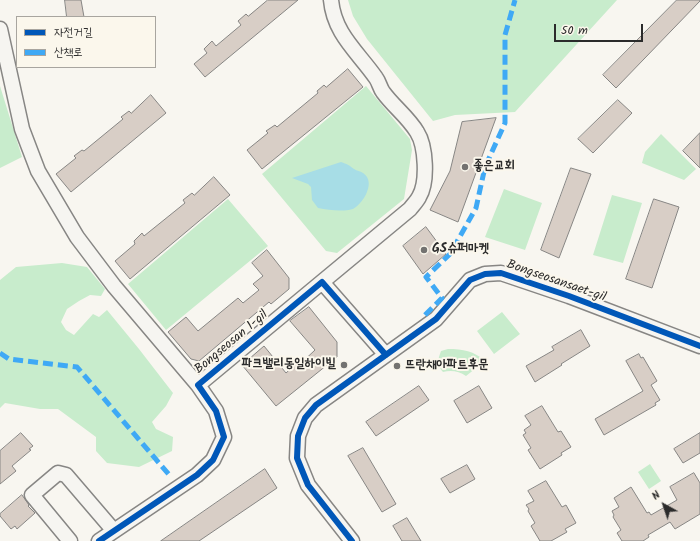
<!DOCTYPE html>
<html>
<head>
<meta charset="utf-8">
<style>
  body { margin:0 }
  #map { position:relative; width:700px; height:541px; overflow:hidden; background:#f8f6f0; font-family:Kalam,"Poor Story",sans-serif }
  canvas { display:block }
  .legend { position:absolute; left:16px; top:16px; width:140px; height:52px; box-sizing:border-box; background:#fbf7ec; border:1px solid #a8a59f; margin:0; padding:5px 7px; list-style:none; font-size:12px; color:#2b2b2b }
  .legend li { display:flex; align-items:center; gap:8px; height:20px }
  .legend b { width:20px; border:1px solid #a8a59f }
  .north { position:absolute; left:644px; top:485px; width:40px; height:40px; -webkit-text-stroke:3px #fbf7ec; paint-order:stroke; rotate:320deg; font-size:11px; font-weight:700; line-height:16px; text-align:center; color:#2b2b2b }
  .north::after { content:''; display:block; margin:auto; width:14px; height:18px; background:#2b2b2b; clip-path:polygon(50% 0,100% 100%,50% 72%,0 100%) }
  .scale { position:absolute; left:554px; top:24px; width:89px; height:18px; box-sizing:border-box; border:2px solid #2b2b2b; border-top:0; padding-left:5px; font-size:12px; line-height:14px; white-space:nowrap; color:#2b2b2b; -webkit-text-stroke:3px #fbf7ec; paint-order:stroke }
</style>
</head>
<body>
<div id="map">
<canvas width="700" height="541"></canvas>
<ul class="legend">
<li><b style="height:5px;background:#0057b8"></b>자전거길</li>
<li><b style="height:5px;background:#3fa9f5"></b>산책로</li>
</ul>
<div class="north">N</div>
<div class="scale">50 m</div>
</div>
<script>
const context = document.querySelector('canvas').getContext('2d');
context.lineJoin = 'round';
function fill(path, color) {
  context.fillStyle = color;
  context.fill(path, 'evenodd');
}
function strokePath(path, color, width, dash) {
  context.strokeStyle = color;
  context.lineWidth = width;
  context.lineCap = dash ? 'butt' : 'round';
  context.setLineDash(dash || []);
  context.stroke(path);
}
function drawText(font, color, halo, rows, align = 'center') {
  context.font = font + ' Kalam,"Poor Story",sans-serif';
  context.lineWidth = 4;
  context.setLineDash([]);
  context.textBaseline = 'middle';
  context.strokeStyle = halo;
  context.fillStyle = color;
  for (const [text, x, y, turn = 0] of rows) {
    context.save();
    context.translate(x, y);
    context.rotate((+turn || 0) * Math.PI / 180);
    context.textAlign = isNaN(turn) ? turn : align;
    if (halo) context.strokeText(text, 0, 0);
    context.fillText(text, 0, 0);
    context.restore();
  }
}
fill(new Path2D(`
  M348,0H617L515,112L455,115L433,121L367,39L353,16Z
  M0,86L22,157L0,168Z
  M366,86L410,139L412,150L404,199L337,253L326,251L262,174Z
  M661,134L696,169L684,180L642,163L645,152Z
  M504,189L542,203L525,250L485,237Z
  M612,195L642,203L623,263L593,255Z
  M228,199L268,246L166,330L128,284Z
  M62,263L87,267L105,289L101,296L90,295L79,301L67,309L61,322L66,330L74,335L93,314L99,317L107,310L139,349L173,393L166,406L152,422L156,429L173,437L172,451L139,467L107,463L96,451V437L58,409H40L5,403L0,408V280L16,267Z
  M502,312L520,334L494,354L477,331Z
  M448,349C463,349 474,351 485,361L466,376C459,371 451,370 443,372C436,365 438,359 441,351Z
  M650,464L661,481L649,489L638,472Z`), '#c8eccc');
fill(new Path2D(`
  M341,162C347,164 349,165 354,169C357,171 360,171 363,173C372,179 369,190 364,198C361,202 357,207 353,209C342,212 329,210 318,208L312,200L311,187L308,184L292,178Z`), '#a7dde6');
const building = new Path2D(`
  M65,0H81L84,17H67Z
  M268,0H298L205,77L194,64L207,53L204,49L212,41L216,46L241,25L238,21L246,14L248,16Z
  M677,0H700V1L616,88L603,75Z
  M348,69L363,87L262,169L247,150L268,133L266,131L275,125L277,127L318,93L317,91L324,85L326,87Z
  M151,95L166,113L71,192L56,174L76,158L74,156L82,150L84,151L123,119L121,117L129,111L131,113Z
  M618,100L632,113L593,153L578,139Z
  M496,118L458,222L430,210L450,171L462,122Z
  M700,133V168L683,151Z
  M571,168L591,174L559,258L541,250Z
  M214,177L230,195L130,279L115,261L135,244L134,241L142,233L144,236L185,203L183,200L192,193L194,195Z
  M654,199L679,207L652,288L626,279Z
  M426,227L446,254L423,274L403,246Z
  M267,250L289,278V289L271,304L269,302L199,361L191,359L168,332L186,317L198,331L238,298L243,303L259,290L253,284L263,276L252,263Z
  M309,307L337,342V357L276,406L242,365L264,346L286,373L296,364L298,366L315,350L290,321Z
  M581,330L590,346L561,364L562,365L535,382L526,366L554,350L552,347Z
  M639,354L641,358L643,357L657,381L651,385L660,400L655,403L656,405L604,435L595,419L643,391L626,361Z
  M419,386L429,400L376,436L366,422Z
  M479,386L492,408L467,423L454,401Z
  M542,406L558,432L561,431L571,447L561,453L562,455L540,469L528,450L531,448L523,435L526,433L524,430L531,425L525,416Z
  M21,433L33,446L29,449L31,450L12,466L16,471L0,484V451Z
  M700,433V453L683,463L674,449Z
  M363,448L396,504L382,512L348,456Z
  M467,465L475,479L450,493L441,479Z
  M265,469L277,488L199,541H161Z
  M694,473L700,483V514L675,529L670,522L648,535L649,537L643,541H622L617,533L621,530L613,517L614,515L612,511L619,507L614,498L631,487L647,513L649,512L651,515L677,500L670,487Z
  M546,481L562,507L566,505L576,523L565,529L567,532L551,541H540L531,526L535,523L528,511L529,509L526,505L534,501L528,491Z
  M22,495L29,505L28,506L35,513L17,529L15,526L11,529L0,516V514Z
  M407,518L421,541H402L393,526Z`);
fill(building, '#d8cec6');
strokePath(building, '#878684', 1);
const minor = new Path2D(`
  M0,29L22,129L38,171L77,237L114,286L198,385
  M322,282L410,209C413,205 417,201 419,197C428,182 426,146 417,132C408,117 393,106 383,92C380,88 379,82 376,78C358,52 334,34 331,0
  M70,541L32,495L58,473L66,475L114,531
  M99,541L197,475L213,460L224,437L216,411L198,385L322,282L386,355
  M352,541L308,485L297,458L298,436L305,418L316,405L436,319L470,280L485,274L501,273L569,296L700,346`);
strokePath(minor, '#878684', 17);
strokePath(minor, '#f6f5f1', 14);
strokePath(new Path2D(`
  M425,315L442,298L426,277L450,254L476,208L485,167L505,123V35L515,0
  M0,353L9,359L77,367L171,477`), '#3fa9f5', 5, [10, 5]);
strokePath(new Path2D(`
  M99,541L197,475L213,460L224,437L216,411L198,385L322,282L386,355
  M352,541L308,485L297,458L298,436L305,418L316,405L436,319L470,280L485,274L501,273L569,296L700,346`), '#0057b8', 6);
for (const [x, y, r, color] of [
  [465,167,4,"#737270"],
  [424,250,4,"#737270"],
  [344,365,4,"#737270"],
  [397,366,4,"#737270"]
]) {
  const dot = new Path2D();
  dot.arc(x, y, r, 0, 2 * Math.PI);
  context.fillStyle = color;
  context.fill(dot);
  strokePath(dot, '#fbf7ec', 1.5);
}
drawText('bold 13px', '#2b2b2b', '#fbf7ec', [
  ["좋은교회",473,167],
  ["GS슈퍼마켓",432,250],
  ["파크밸리동일하이빌",336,365,"right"],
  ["뜨란채아파트후문",405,366]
], 'left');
drawText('13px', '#2b2b2b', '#fbf7ec', [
  ["Bongseosansaet-gil",556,282,19],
  ["Bongseosan 1-gil",232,343,-40]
]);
</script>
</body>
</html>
